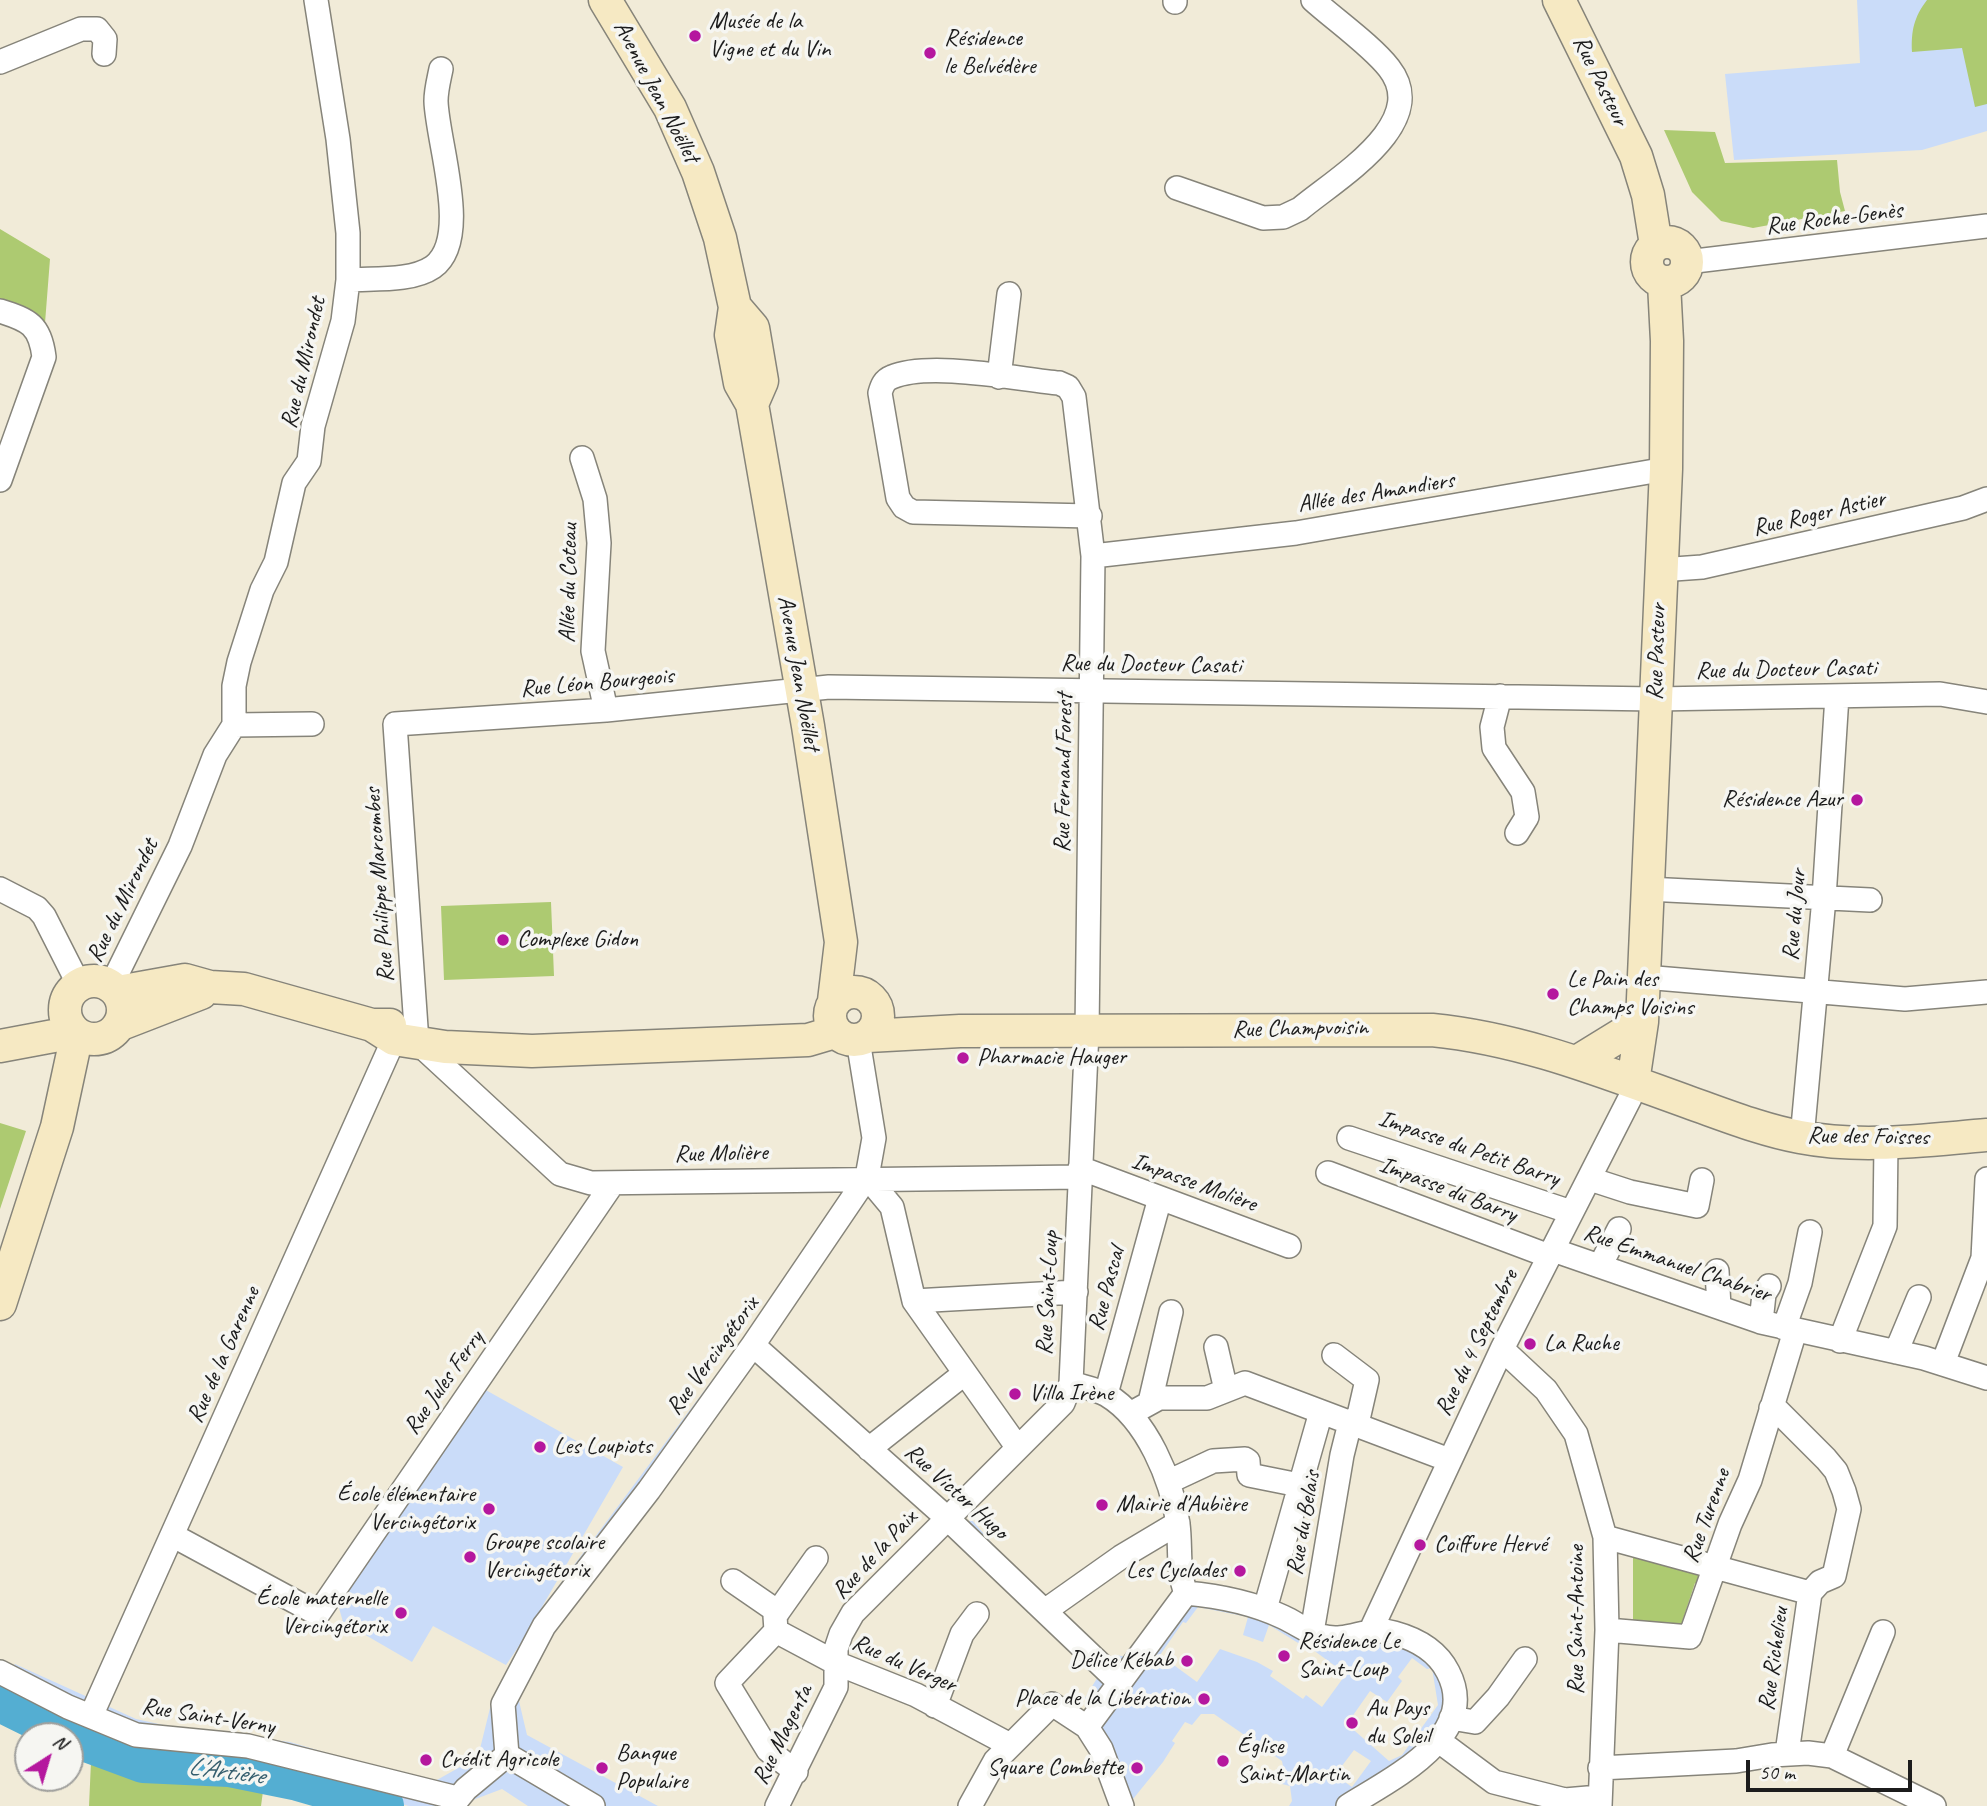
<!DOCTYPE html>
<html>
<head>
<meta charset="utf-8">
<style>
  body { margin:0 }
  #map { position:relative; width:1987px; height:1806px; overflow:hidden; background:#f1ebd8; font-family:Caveat,sans-serif }
  canvas { display:block }
  .north { position:absolute; left:14px; top:1722px; width:70px; height:70px; box-sizing:border-box; background:#f6f6f2; border:2px solid #9f9f9c; border-radius:50%; rotate:37deg; font-size:19px; font-weight:700; line-height:28px; text-align:center; color:#1c1c1c }
  .north::after { content:''; display:block; margin:auto; width:24px; height:32px; background:#b5179e; clip-path:polygon(50% 0,100% 100%,50% 72%,0 100%) }
  .scale { position:absolute; left:1746px; top:1760px; width:166px; height:32px; box-sizing:border-box; border:4px solid #1c1c1c; border-top:0; padding-left:9px; font-size:21px; line-height:24px; white-space:nowrap; color:#1c1c1c; -webkit-text-stroke:5px #f6f6f2; paint-order:stroke }
</style>
</head>
<body>
<div id="map">
<canvas width="1987" height="1806"></canvas>
<div class="north">N</div>
<div class="scale">50 m</div>
</div>
<script>
const context = document.querySelector('canvas').getContext('2d');
context.lineJoin = 'round';
function fill(path, color) {
  context.fillStyle = color;
  context.fill(path, 'evenodd');
}
function strokePath(path, color, width, dash) {
  context.strokeStyle = color;
  context.lineWidth = width;
  context.lineCap = dash ? 'butt' : 'round';
  context.setLineDash(dash || []);
  context.stroke(path);
}
function drawText(font, color, halo, rows, align = 'center') {
  context.font = font + ' Caveat,sans-serif';
  context.lineWidth = 7;
  context.setLineDash([]);
  context.textBaseline = 'middle';
  context.strokeStyle = halo;
  context.fillStyle = color;
  for (const [text, x, y, turn = 0] of rows) {
    context.save();
    context.translate(x, y);
    context.rotate((+turn || 0) * Math.PI / 180);
    context.textAlign = isNaN(turn) ? turn : align;
    if (halo) context.strokeText(text, 0, 0);
    context.fillText(text, 0, 0);
    context.restore();
  }
}
fill(new Path2D(`
  M1857,0H1987V131L1922,150L1734,160L1725,74L1860,63Z
  M748,1332L766,1345L548,1639L519,1701L527,1735L658,1806H528L502,1789L457,1806H409L201,1757L125,1744L36,1702L2,1681L15,1664L136,1719L177,1728L290,1742L404,1776L435,1781L478,1757L492,1700L521,1643L506,1665L433,1626L412,1662L343,1622L339,1608L355,1579L484,1389L623,1467L539,1612Z
  M972,1520L1021,1577L1110,1661L1115,1655L1136,1658L1186,1593L1312,1632L1371,1630L1439,1657L1451,1718L1348,1806H1289L1292,1801L1290,1786L1278,1783L1284,1772L1282,1761L1214,1714H1201L1192,1725L1185,1722L1172,1741L1175,1743L1163,1762L1129,1804L1085,1698L1099,1675L963,1523ZM1198,1607L1248,1617L1243,1635L1263,1642L1269,1625L1303,1646L1305,1644L1346,1674L1322,1707L1306,1695L1303,1699L1270,1676L1273,1671L1257,1662L1220,1649L1197,1682L1160,1655L1183,1622L1186,1623ZM1412,1658L1427,1669L1432,1668L1438,1705L1402,1755L1389,1761L1347,1724L1370,1691L1387,1702L1402,1681L1398,1677ZM1354,1750L1371,1761L1352,1787L1335,1775Z`), '#cadcf9');
fill(new Path2D(`
  M1927,0H1987V104L1975,107L1962,48L1912,52C1911,31 1914,17 1927,0Z
  M1664,130L1715,132L1725,163L1837,160L1840,192L1845,211L1753,228L1721,221L1692,192Z
  M0,229L50,259L45,323L26,308L0,299Z
  M551,902L554,976L444,980L441,906Z
  M0,1123L26,1131L0,1209Z
  M1633,1547L1709,1570L1703,1585L1695,1583L1679,1631L1633,1627Z
  M0,1707L61,1736H51L0,1715Z
  M70,1741L104,1761L151,1771L276,1782L364,1806H343L264,1784L261,1806H89L91,1762L70,1749Z`), '#adca71');
strokePath(new Path2D(`
  M0,1702L69,1736
  M70,1736L143,1763L229,1767L298,1781L384,1806`), '#54aed2', 40);
const street = new Path2D(`
  M1175,0V2
  M0,62L81,29H97L105,39L104,54
  M1177,188L1263,218L1283,217L1300,209C1337,178 1432,123 1389,68C1372,46 1334,19 1313,0
  M1687,262L1987,226
  M348,280C373,278 411,282 433,267C472,239 437,142 436,101C436,90 439,79 441,69
  M0,311C29,320 40,325 44,357L0,480
  M999,377L1009,294
  M582,458L595,499L599,543L593,651L606,710
  M1093,556L1296,533L1666,469
  M1660,570L1702,567L1963,508L1987,499
  M1500,696L1492,727L1494,748L1523,792L1527,817L1517,833
  M234,725L312,724
  M0,889L37,908L44,916L79,985
  M1647,889L1870,900
  M1644,977L1905,999L1987,992
  M111,986L180,846L215,755L234,725V686L239,662L262,590L276,562L294,483L309,461L313,426L343,321L348,280V233L338,139L316,0
  M1349,1138L1571,1212
  M1802,1138L1824,898L1837,696
  M1080,1168L1289,1246
  M1328,1173L1549,1256
  M867,1177L892,1207L914,1301L1018,1448
  M1080,1177L591,1183L560,1174L417,1042L395,724L606,710L829,687L1656,699L1940,694L1987,702
  M1590,1179L1630,1192L1697,1206L1702,1180
  M1553,1250L1761,1322L1924,1358L1987,1378
  M1600,1266L1619,1229
  M1717,1271L1719,1307
  M914,1301L1076,1292
  M1761,1322L1764,1294L1769,1286
  M1784,1328L1800,1283L1810,1232
  M1840,1341L1885,1226L1886,1143
  M753,1345L947,1518L1119,1682
  M1216,1347L1226,1390
  M1502,1349L1546,1390L1576,1434L1605,1537L1607,1630L1600,1806
  M1896,1352L1919,1297
  M1943,1363L1983,1258L1987,1179
  M1071,1383C1083,1387 1097,1389 1107,1395C1147,1419 1172,1480 1178,1524C1181,1547 1177,1571 1186,1593
  M1106,1394L1160,1198
  M1150,1402L1171,1312
  M1771,1408L1777,1410L1826,1459L1836,1471L1844,1491L1849,1509L1834,1576L1820,1582L1810,1593L1787,1753
  M1130,1414L1159,1398H1207L1245,1383L1449,1460
  M869,1449L965,1373
  M1168,1482L1213,1461L1245,1459L1248,1461L1249,1475L1299,1485
  M172,1535L318,1614L613,1183
  M1605,1537L1810,1593
  M733,1581L778,1612
  M1186,1593C1220,1596 1251,1602 1283,1617C1296,1623 1308,1632 1321,1636C1349,1644 1367,1625 1394,1633C1416,1639 1437,1650 1448,1672C1481,1736 1391,1779 1348,1806
  M1265,1609L1321,1412
  M1046,1610L1121,1557L1178,1523
  M1371,1630L1502,1349L1630,1098L1633,1082
  M1607,1630L1690,1637L1730,1524L1750,1480L1795,1331
  M776,1631L836,1663L916,1695L1010,1745
  M776,1631L727,1683L768,1750L796,1772
  M776,1631L775,1616L816,1558
  M1312,1632L1342,1455L1350,1423L1359,1415L1367,1380L1334,1355
  M0,1672L68,1707L136,1735L248,1746L457,1798
  M935,1706L962,1634L977,1614
  M91,1716L394,1039L407,1031
  M1451,1718L1475,1722L1498,1697L1525,1659
  M1087,1727L1186,1593
  M1439,1741L1494,1782L1565,1800L1599,1797
  M507,1755L503,1704L544,1626L649,1490L753,1345L867,1177L874,1138L858,1040
  M507,1755L593,1806
  M1832,1756L1883,1632
  M1600,1768L1736,1761L1772,1755L1808,1753L1832,1756L1934,1806
  M452,1806L466,1789L507,1755
  M777,1806L836,1687V1649L841,1634L853,1613L1063,1403L1071,1383L1087,1031L1093,556L1074,397L1068,387L1059,383C1017,379 929,361 892,377C884,380 882,386 880,393L898,498L904,507L913,512L1090,516
  M970,1806L995,1761L1052,1704L1087,1727L1101,1749L1122,1806`);
const secondary = new Path2D(`
  M605,0L670,108L698,172L720,238L735,307L731,335L740,383L752,404L808,726L841,942L834,1001
  M1559,0L1636,156L1648,195L1656,245
  M1647 262a20 20 0 1 1 40 0a20 20 0 1 1-40 0Z
  M735,307L753,328L762,381L752,404
  M65 1010a29 29 0 1 1 58 0a29 29 0 1 1-58 0Z
  M830 1016a24 24 0 1 1 48 0a24 24 0 1 1-48 0Z
  M118,992L185,980L210,987L244,989L372,1025H390
  M121,1024L201,993
  M372,1025L394,1039L445,1047L532,1051L808,1040L835,1032
  M868,1036L960,1031L1432,1030C1523,1039 1604,1072 1688,1102C1725,1115 1762,1130 1800,1137C1862,1149 1925,1140 1987,1135
  M0,1046L75,1032
  M1577,1062L1642,1022
  M1633,1082L1642,1022L1666,469L1667,341L1664,283
  M0,1304L57,1127L77,1034`);
strokePath(street, '#86847a', 26);
strokePath(secondary, '#86847a', 35);
strokePath(street, '#fff', 23);
strokePath(secondary, '#f6e9c3', 32);
for (const [x, y, r, color] of [
  [695,36,7,"#b5179e"],
  [930,53,7,"#b5179e"],
  [1857,800,7,"#b5179e"],
  [503,940,7,"#b5179e"],
  [1553,994,7,"#b5179e"],
  [963,1058,7,"#b5179e"],
  [1530,1344,7,"#b5179e"],
  [1015,1394,7,"#b5179e"],
  [540,1447,7,"#b5179e"],
  [1102,1505,7,"#b5179e"],
  [489,1509,7,"#b5179e"],
  [1420,1545,7,"#b5179e"],
  [470,1557,7,"#b5179e"],
  [1240,1571,7,"#b5179e"],
  [401,1613,7,"#b5179e"],
  [1284,1656,7,"#b5179e"],
  [1187,1661,7,"#b5179e"],
  [1204,1699,7,"#b5179e"],
  [1352,1723,7,"#b5179e"],
  [426,1760,7,"#b5179e"],
  [1223,1761,7,"#b5179e"],
  [602,1768,7,"#b5179e"],
  [1137,1768,7,"#b5179e"]
]) {
  const dot = new Path2D();
  dot.arc(x, y, r, 0, 2 * Math.PI);
  context.fillStyle = color;
  context.fill(dot);
  strokePath(dot, '#f6f6f2', 2.5);
}
drawText('24px', '#1c1c1c', '#f6f6f2', [
  ["Musée de la",709,22],
  ["Vigne et du Vin",709,50],
  ["Résidence",944,39],
  ["le Belvédère",944,67],
  ["Résidence Azur",1843,800,"right"],
  ["Complexe Gidon",517,940],
  ["Le Pain des",1567,980],
  ["Champs Voisins",1567,1008],
  ["Pharmacie Hauger",977,1058],
  ["La Ruche",1544,1344],
  ["Villa Irène",1029,1394],
  ["Les Loupiots",554,1447],
  ["École élémentaire",475,1495,"right"],
  ["Vercingétorix",475,1523,"right"],
  ["Mairie d'Aubière",1116,1505],
  ["Groupe scolaire",484,1543],
  ["Vercingétorix",484,1571],
  ["Coiffure Hervé",1434,1545],
  ["Les Cyclades",1226,1571,"right"],
  ["École maternelle",387,1599,"right"],
  ["Vercingétorix",387,1627,"right"],
  ["Résidence Le",1298,1642],
  ["Saint-Loup",1298,1670],
  ["Délice Kébab",1173,1661,"right"],
  ["Place de la Libération",1190,1699,"right"],
  ["Au Pays",1366,1709],
  ["du Soleil",1366,1737],
  ["Église",1237,1747],
  ["Saint-Martin",1237,1775],
  ["Banque",616,1754],
  ["Populaire",616,1782],
  ["Crédit Agricole",440,1760],
  ["Square Combette",1123,1768,"right"]
], 'left');
drawText('24px', '#1c1c1c', '#f6f6f2', [
  ["Rue Pasteur",1600,81,64],
  ["Avenue Jean Noëllet",656,92,62],
  ["Rue Roche-Genès",1834,219,-7],
  ["Rue du Mirondet",304,363,-77],
  ["Allée des Amandiers",1376,493,-9],
  ["Rue Roger Astier",1819,514,-13],
  ["Allée du Coteau",569,583,-89],
  ["Rue Pasteur",1657,652,-88],
  ["Rue du Docteur Casati",1151,665,1],
  ["Rue du Docteur Casati",1786,670,-1],
  ["Avenue Jean Noëllet",798,673,80],
  ["Rue Léon Bourgeois",597,683,-5],
  ["Rue Fernand Forest",1064,773,-89],
  ["Rue Philippe Marcombes",380,885,-94],
  ["Rue du Mirondet",123,901,-64],
  ["Rue du Jour",1795,915,-85],
  ["Rue Champvoisin",1300,1029,-1],
  ["Rue des Foisses",1868,1137,1],
  ["Impasse du Petit Barry",1469,1149,19],
  ["Rue Molière",721,1154,-1],
  ["Impasse Molière",1194,1183,20],
  ["Impasse du Barry",1448,1190,21],
  ["Rue Emmanuel Chabrier",1677,1264,19],
  ["Rue Pascal",1107,1289,-75],
  ["Rue Saint-Loup",1048,1293,-87],
  ["Rue du 4 Septembre",1477,1343,-64],
  ["Rue de la Garenne",224,1355,-66],
  ["Rue Vercingétorix",713,1356,-54],
  ["Rue Jules Ferry",444,1383,-55],
  ["Rue Victor Hugo",956,1492,42],
  ["Rue Turenne",1707,1516,-70],
  ["Rue du Belais",1304,1523,-80],
  ["Rue de la Paix",875,1555,-47],
  ["Rue Saint-Antoine",1577,1620,-90],
  ["Rue Richelieu",1774,1659,-82],
  ["Rue du Verger",904,1664,24],
  ["Rue Saint-Verny",208,1717,9],
  ["Rue Magenta",783,1735,-64]
]);
drawText('italic 26px', '#355e6e', '#f6f6f2', [
  ["L'Artière",226,1772,8]
]);
</script>
</body>
</html>
